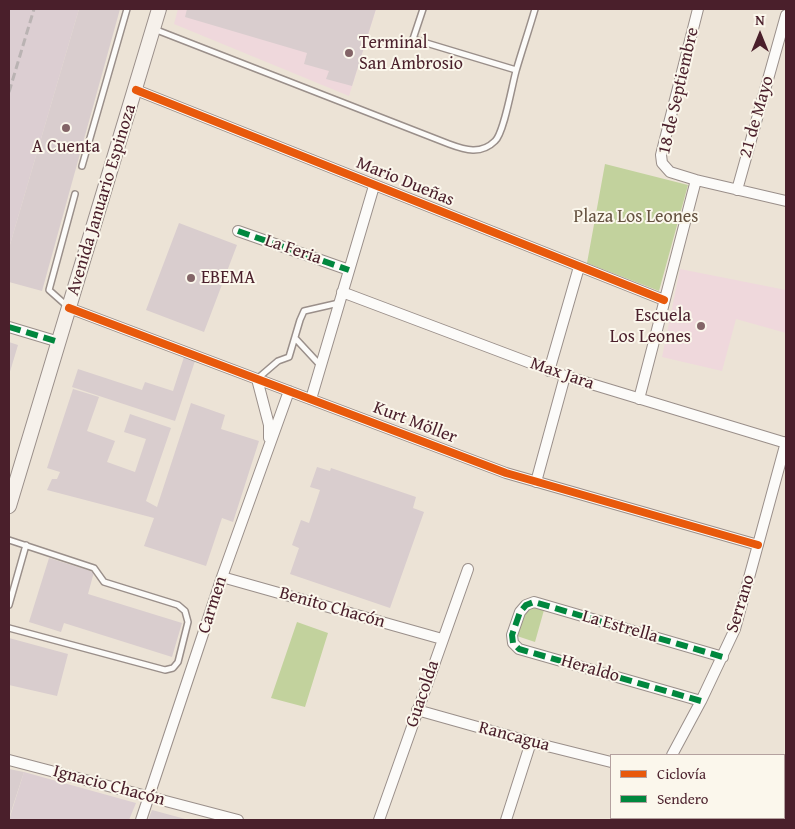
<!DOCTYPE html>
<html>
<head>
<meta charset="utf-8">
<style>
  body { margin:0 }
  #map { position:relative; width:795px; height:829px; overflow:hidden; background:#ece3d6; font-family:"Gentium Book Plus",serif }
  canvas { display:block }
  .frame { position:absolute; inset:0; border:10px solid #4a1f2b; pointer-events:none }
  .legend { position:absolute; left:610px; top:754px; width:175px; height:65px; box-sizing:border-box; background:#fbf7ec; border:1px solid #b4a19f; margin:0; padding:6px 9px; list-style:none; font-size:15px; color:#4a1f2b }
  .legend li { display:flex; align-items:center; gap:10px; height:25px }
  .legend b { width:25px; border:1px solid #b4a19f }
  .north { position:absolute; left:735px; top:10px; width:50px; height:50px; -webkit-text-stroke:4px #fbf7ec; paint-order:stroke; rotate:0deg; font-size:14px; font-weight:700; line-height:20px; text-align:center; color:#4a1f2b }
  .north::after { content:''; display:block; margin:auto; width:18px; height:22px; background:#4a1f2b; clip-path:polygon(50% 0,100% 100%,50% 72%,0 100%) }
</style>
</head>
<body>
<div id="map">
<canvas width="795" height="829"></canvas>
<div class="frame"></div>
<ul class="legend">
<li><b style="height:6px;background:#e8590c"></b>Ciclovía</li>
<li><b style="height:6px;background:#00873e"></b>Sendero</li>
</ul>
<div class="north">N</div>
</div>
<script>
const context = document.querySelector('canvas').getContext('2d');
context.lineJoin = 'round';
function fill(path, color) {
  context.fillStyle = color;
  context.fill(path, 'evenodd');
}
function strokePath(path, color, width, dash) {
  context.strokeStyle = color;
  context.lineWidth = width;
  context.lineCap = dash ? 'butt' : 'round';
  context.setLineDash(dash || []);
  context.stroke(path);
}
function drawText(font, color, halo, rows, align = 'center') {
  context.font = font + ' "Gentium Book Plus",serif';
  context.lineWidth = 4;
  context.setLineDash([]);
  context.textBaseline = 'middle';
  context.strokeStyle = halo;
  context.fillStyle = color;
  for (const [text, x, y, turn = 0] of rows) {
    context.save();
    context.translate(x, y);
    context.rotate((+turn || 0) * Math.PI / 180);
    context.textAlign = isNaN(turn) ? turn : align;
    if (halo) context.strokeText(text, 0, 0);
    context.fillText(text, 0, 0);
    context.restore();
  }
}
fill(new Path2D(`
  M178,9H376L349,96L174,24Z
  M680,269L786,290V333L736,319L722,371L662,357Z`), '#efd8dc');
fill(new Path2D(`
  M9,9H79L9,248Z
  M24,772L136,803L129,820H9Z`), '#dcced2');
fill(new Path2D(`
  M605,164L688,185L659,291L587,263Z
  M526,605L544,610L535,642L514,635Z
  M297,622L328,633L305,707L271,698Z`), '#c2d29d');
fill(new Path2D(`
  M79,9H120L42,291L9,282V248Z
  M187,9H376L352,86L326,79L329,71L304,64L307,53L185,17Z
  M179,223L237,245L204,332L146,310Z
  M9,342L18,345L9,375Z
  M184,357L195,361L175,421L72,387L78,369L142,390L145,382L173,391Z
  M73,389L99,397L87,431L115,441L107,462L135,472L146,439L124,432L130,414L171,428L146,501L157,507L191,403L225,415L221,429L259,441L233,522L222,518L206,566L144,546L154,518L47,490L52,479H57L60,472L47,468Z
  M317,467L330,471L331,468L416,497L413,508L424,512L390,608L290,574L299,548L292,545L301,520L309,523L320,490L310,487Z
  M49,558L94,572L88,594L182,623L172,657L64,623L61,632L29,622Z
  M9,638L68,654L57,696L9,685Z
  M9,769L24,772L9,818Z
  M152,810L189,820H148Z`), '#d9cdce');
const lane = new Path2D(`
  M423,9L413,39L516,70
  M154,29L449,144C465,150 481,155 495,141C504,133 512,85 516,71C522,50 529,30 535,9
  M82,166L127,9
  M67,306L49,290L75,194
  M295,338L320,365
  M257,379L278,361L289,357L300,320L304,311L339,303
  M9,540L94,568L104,582L178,605L185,611L188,622L178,662L173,668L165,670L9,628
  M9,605L26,545`);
const street = new Path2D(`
  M698,9L661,155L662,163L670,172L696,180L786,201
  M136,90L664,300
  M737,190L786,15
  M238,231L349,270
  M342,292L565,376L786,443
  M69,308L506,473L758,545
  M9,327L59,342
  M549,371L579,267
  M257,379L269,425V438
  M311,399L374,186
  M639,399L696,180
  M536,482L565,376
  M222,577L442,639
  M701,701L519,649L513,643L512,635L520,612L526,605L534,602L723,657
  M417,710L531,742L611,762
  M672,755L701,701L735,629L786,442
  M9,760L238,820
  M141,820L222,577L289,391
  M379,820L468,569
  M506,820L531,742
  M646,820L647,818`);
const secondary = new Path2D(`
  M9,506L159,9`);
strokePath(lane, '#9a8f8a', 8);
strokePath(street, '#9a8f8a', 12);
strokePath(secondary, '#9a8f8a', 16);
strokePath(lane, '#fcfbf9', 5);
strokePath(street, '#fcfbf9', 10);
strokePath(secondary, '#f6f1eb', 14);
strokePath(new Path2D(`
  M9,92L34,9`), '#bab3b3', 3, [8, 4]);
strokePath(new Path2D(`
  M238,231L349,270
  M9,327L59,342
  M701,701L519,649L513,643L512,635L520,612L526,605L534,602L723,657`), '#00873e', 6, [12, 6]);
strokePath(new Path2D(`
  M136,90L664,300
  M69,308L506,473L758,545`), '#e8590c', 8);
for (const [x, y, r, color] of [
  [349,53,5,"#836467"],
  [66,128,5,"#836467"],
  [191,278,5,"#836467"],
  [701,326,5,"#836467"]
]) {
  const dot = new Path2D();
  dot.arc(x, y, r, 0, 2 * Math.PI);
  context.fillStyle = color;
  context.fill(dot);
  strokePath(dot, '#fbf7ec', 2);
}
drawText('18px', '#4a1f2b', '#fbf7ec', [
  ["Terminal",359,43],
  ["San Ambrosio",359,64],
  ["A Cuenta",66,147,"center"],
  ["EBEMA",201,278],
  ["Escuela",691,316,"right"],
  ["Los Leones",691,337,"right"]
], 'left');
drawText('18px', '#4a1f2b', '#fbf7ec', [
  ["18 de Septiembre",679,91,-77],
  ["21 de Mayo",757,117,-74],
  ["Mario Dueñas",405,182,22],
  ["Avenida Januario Espinoza",102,200,-73],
  ["La Feria",293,250,19],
  ["Max Jara",562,374,19],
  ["Kurt Möller",415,423,21],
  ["Serrano",741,604,-73],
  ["Carmen",213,605,-72],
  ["Benito Chacón",332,608,16],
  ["La Estrella",620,627,16],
  ["Heraldo",590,669,16],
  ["Guacolda",423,694,-71],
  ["Rancagua",514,737,15],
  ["Ignacio Chacón",109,786,15]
]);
drawText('18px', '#64513f', '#fbf7ec', [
  ["Plaza Los Leones",636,217]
]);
</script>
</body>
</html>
